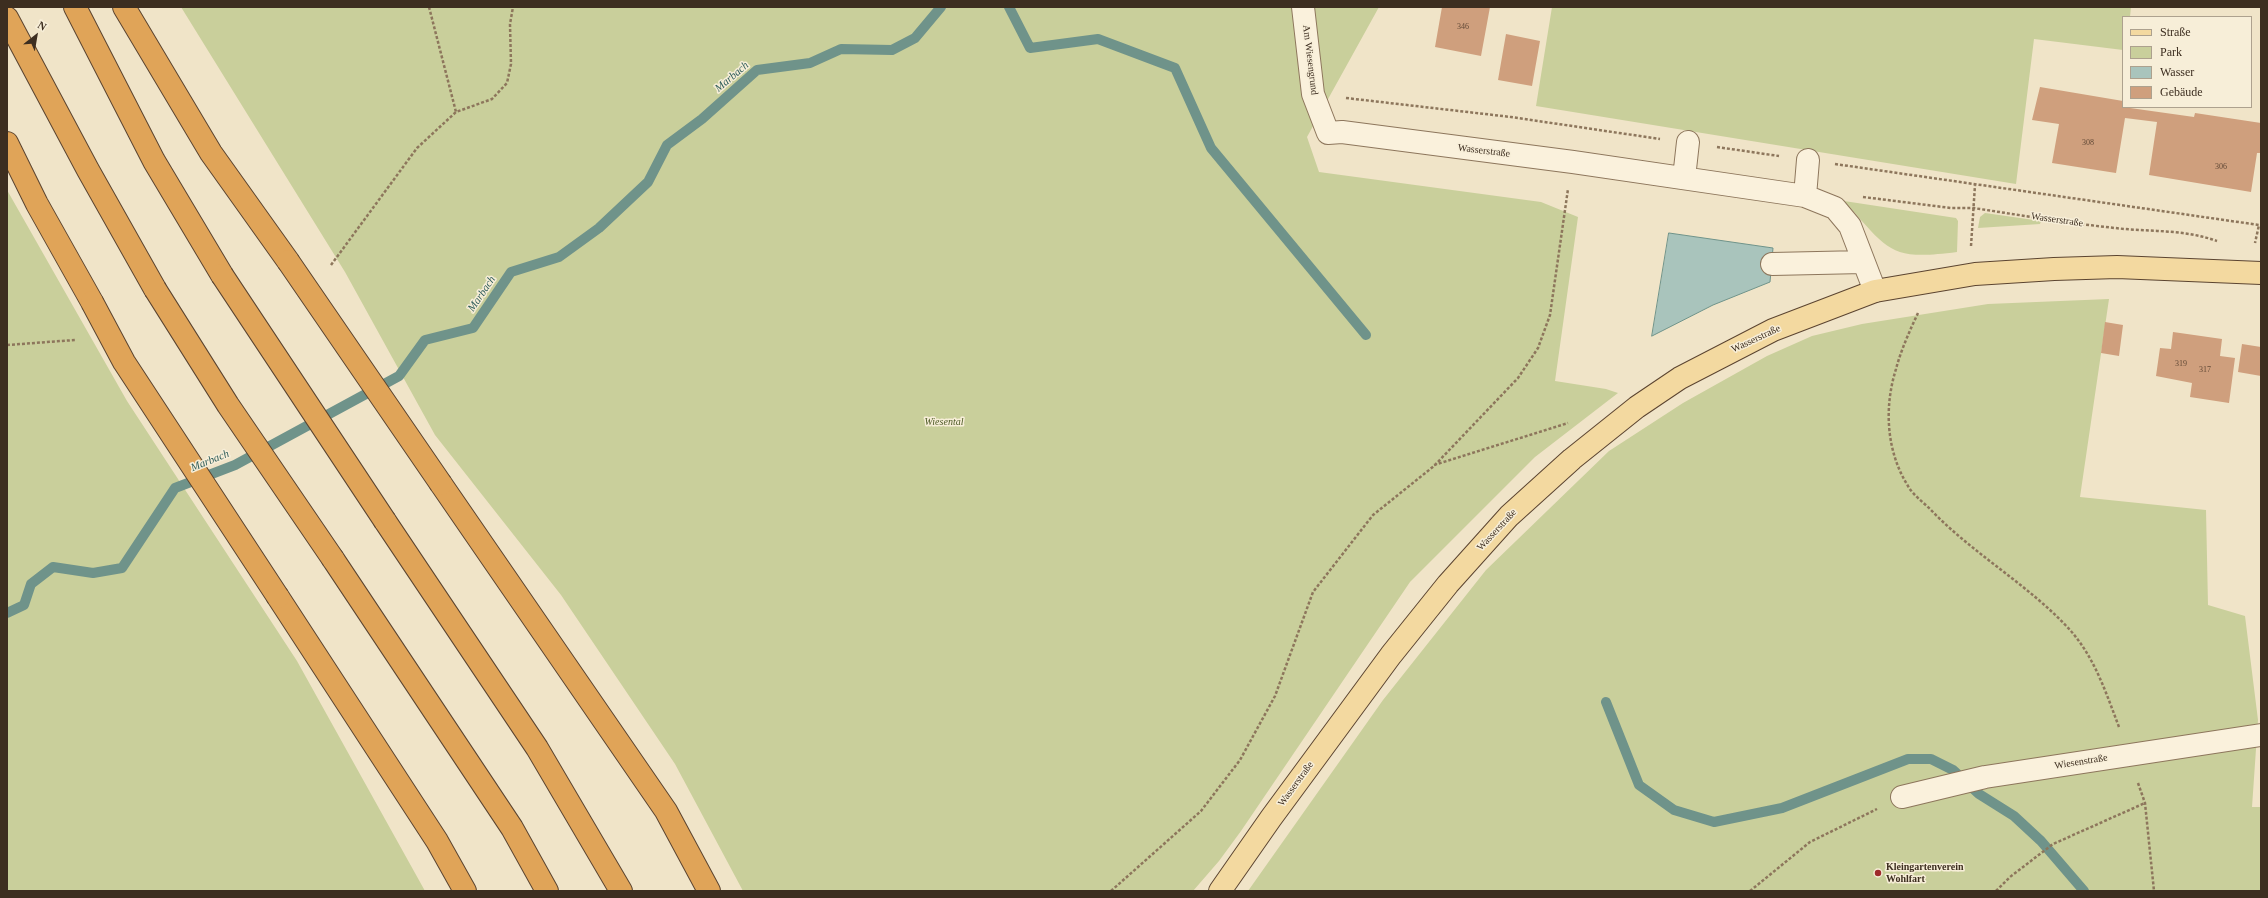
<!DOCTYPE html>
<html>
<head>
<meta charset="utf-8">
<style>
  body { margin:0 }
  #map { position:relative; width:2268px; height:898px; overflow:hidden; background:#f0e4c8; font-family:"Times New Roman",serif }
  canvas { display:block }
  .frame { position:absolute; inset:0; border:8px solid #3d2e20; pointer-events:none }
  .legend { position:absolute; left:2122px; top:16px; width:130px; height:92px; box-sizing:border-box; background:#f7eed8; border:1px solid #ada18e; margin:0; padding:5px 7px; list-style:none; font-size:12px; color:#3d2e20 }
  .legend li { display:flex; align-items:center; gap:8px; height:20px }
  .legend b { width:20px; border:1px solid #ada18e }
  .north { position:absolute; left:16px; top:16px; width:40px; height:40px; -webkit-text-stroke:3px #f7eed8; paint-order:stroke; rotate:31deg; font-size:11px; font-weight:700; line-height:16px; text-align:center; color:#3d2e20 }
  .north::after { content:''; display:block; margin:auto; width:14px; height:18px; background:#3d2e20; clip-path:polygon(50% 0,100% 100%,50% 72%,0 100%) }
</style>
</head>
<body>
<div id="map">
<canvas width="2268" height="898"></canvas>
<div class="frame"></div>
<ul class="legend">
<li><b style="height:5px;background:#f3d9a0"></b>Straße</li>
<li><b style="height:11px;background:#c9cf9b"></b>Park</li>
<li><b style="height:11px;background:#a9c4bc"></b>Wasser</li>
<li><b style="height:11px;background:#cf9f7d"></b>Gebäude</li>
</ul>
<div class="north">N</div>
</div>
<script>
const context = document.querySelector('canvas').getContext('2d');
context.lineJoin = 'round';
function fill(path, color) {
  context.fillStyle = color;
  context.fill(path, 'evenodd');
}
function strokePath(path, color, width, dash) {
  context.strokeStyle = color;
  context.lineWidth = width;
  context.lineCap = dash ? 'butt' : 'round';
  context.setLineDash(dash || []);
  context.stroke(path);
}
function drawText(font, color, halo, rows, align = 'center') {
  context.font = font + ' "Times New Roman",serif';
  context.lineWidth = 3;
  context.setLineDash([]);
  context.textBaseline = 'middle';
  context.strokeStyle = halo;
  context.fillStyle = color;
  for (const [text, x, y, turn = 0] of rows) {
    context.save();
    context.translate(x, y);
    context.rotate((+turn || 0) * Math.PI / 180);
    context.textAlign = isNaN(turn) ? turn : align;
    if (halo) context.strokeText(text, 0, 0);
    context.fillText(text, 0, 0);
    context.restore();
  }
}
fill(new Path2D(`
  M181,7H1379L1307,137L1319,172L1541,202L1578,217L1555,381L1606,389L1618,393L1535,457L1410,582L1241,831L1219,861L1193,891H743L675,764L561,595L435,435L345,272Z
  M1552,7H2131L2130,17H2123V50L2034,39L2016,184L1536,106Z
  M7,190L127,401L297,661L425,891H7Z
  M1844,201L1956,218L1958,221L1957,252C1888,261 1889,250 1844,201Z
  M1985,213L2041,221L2040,224L1978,228L1980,217Z
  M2109,299L2080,497L2206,510L2208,605L2245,616L2258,720L2252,807H2261V891H1248L1383,700L1486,570L1609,451L1683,403L1767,356L1812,336L1862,324L1988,304Z`), '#c9cf9b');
const water = new Path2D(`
  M1669,233L1773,248L1770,282L1713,305L1652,336Z`);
fill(water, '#a9c4bc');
strokePath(water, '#6f938a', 1);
strokePath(new Path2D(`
  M1009,7L1030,48L1098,39L1175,68L1211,148L1366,335
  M7,613L24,605L31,584L53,567L93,573L122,568L175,488L235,465L399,376L425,340L473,328L511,272L559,257L599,228L648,182L667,145L702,119L757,70L810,63L841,49L892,50L915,38L941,7
  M1606,702L1639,785L1674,810L1714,822L1782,808L1908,759H1931L1953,770L1979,794L2014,816L2041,841L2084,891`), '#6f938a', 10);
fill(new Path2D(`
  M1442,7H1490L1481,56L1435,47Z
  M1506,34L1540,41L1532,86L1498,80Z
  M2040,87L2123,101V107L2194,117L2195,113L2261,123V153H2257L2251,192L2149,175L2157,122L2125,118L2116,173L2052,163L2059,124L2032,120Z
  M2105,322L2123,325L2119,356L2101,353Z
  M2173,332L2222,339L2220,356L2235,358L2229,403L2190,397L2192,383L2156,376L2160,348L2171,349Z
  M2242,344L2261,347V376L2238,372Z`), '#cf9f7d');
const minor = new Path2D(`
  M1303,7L1313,94L1328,133L1342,132L1573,162L1805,196L1835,208L1850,226L1875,291
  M1684,178L1688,142
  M1805,196L1808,160
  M1772,264L1863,262
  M1902,797L1985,777L2261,735`);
const major = new Path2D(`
  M1220,891L1271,818L1391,655L1448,584L1509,516L1572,459L1637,407L1680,378L1773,330L1875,291L1975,274L2054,269L2117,267L2261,273`);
const highway = new Path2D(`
  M75,7L154,161L222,275
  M124,7L211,153L288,261
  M7,18L88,170L155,289
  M7,143L37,204L92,302
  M441,484L666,811L709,891
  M385,521L537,748L621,891
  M333,559L512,828L547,891
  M278,597L437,841L465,891`);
strokePath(minor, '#8d765c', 24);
strokePath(major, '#5b4430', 24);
strokePath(highway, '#5b4430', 24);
strokePath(new Path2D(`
  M429,7L456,112
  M1346,98L1511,117L1660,139
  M1717,147L1779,156
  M1835,164L2259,225L2255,243
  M1863,197L1951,208H1973C2020,215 2067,223 2115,228C2149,232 2184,229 2217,241
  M1971,246L1975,185
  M331,265L417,148L456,112L492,99L507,83L511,64L510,24L513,7
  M1918,313C1910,330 1901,350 1896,369C1884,407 1886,451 1908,486C1913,495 1923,502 1931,510C1973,554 2029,585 2070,630C2095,658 2106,693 2119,727
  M7,345L75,340
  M1434,465L1568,423
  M2138,783L2145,803L2154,891
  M1111,891L1201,811L1240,760L1275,696L1313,592L1373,515L1434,466L1518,378L1538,348L1550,315L1568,189
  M1750,891L1810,842L1877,809
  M1996,891L2010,877L2053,844L2145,803`), '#8d765c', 2.5, [3, 2]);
strokePath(minor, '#faf1dc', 22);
strokePath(major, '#f3d9a0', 22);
strokePath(highway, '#e0a458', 22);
const highwayBridge = new Path2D(`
  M288,261L441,484
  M222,275L385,521
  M155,289L228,405L333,559
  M92,302L124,362L278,597`);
strokePath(highwayBridge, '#5b4430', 24, []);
strokePath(highwayBridge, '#e0a458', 22);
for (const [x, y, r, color] of [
  [1878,873,4,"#9e2a2b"]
]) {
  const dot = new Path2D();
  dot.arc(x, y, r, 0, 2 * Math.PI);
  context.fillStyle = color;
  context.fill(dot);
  strokePath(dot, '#f7eed8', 1.5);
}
drawText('8px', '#624a37', null, [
  ["346",1463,27],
  ["308",2088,143],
  ["306",2221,167],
  ["319",2181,364],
  ["317",2205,370]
]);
drawText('10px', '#3d2e20', '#f7eed8', [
  ["Am Wiesengrund",1310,60,83],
  ["Wasserstraße",1484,151,7],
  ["Wasserstraße",2057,220,8],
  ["Wasserstraße",1756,339,-25],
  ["Wasserstraße",1497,530,-47],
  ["Wiesenstraße",2081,762,-9],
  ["Wasserstraße",1296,784,-54]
]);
drawText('italic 10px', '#4d5a26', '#f7eed8', [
  ["Wiesental",944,422]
]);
drawText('bold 10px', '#3d2e20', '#f7eed8', [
  ["Kleingartenverein",1886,867],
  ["Wohlfart",1886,879]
], 'left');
drawText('italic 11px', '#2f5d5a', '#f7eed8', [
  ["Marbach",732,77,-40],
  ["Marbach",482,294,-56],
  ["Marbach",210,461,-22]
]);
</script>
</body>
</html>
